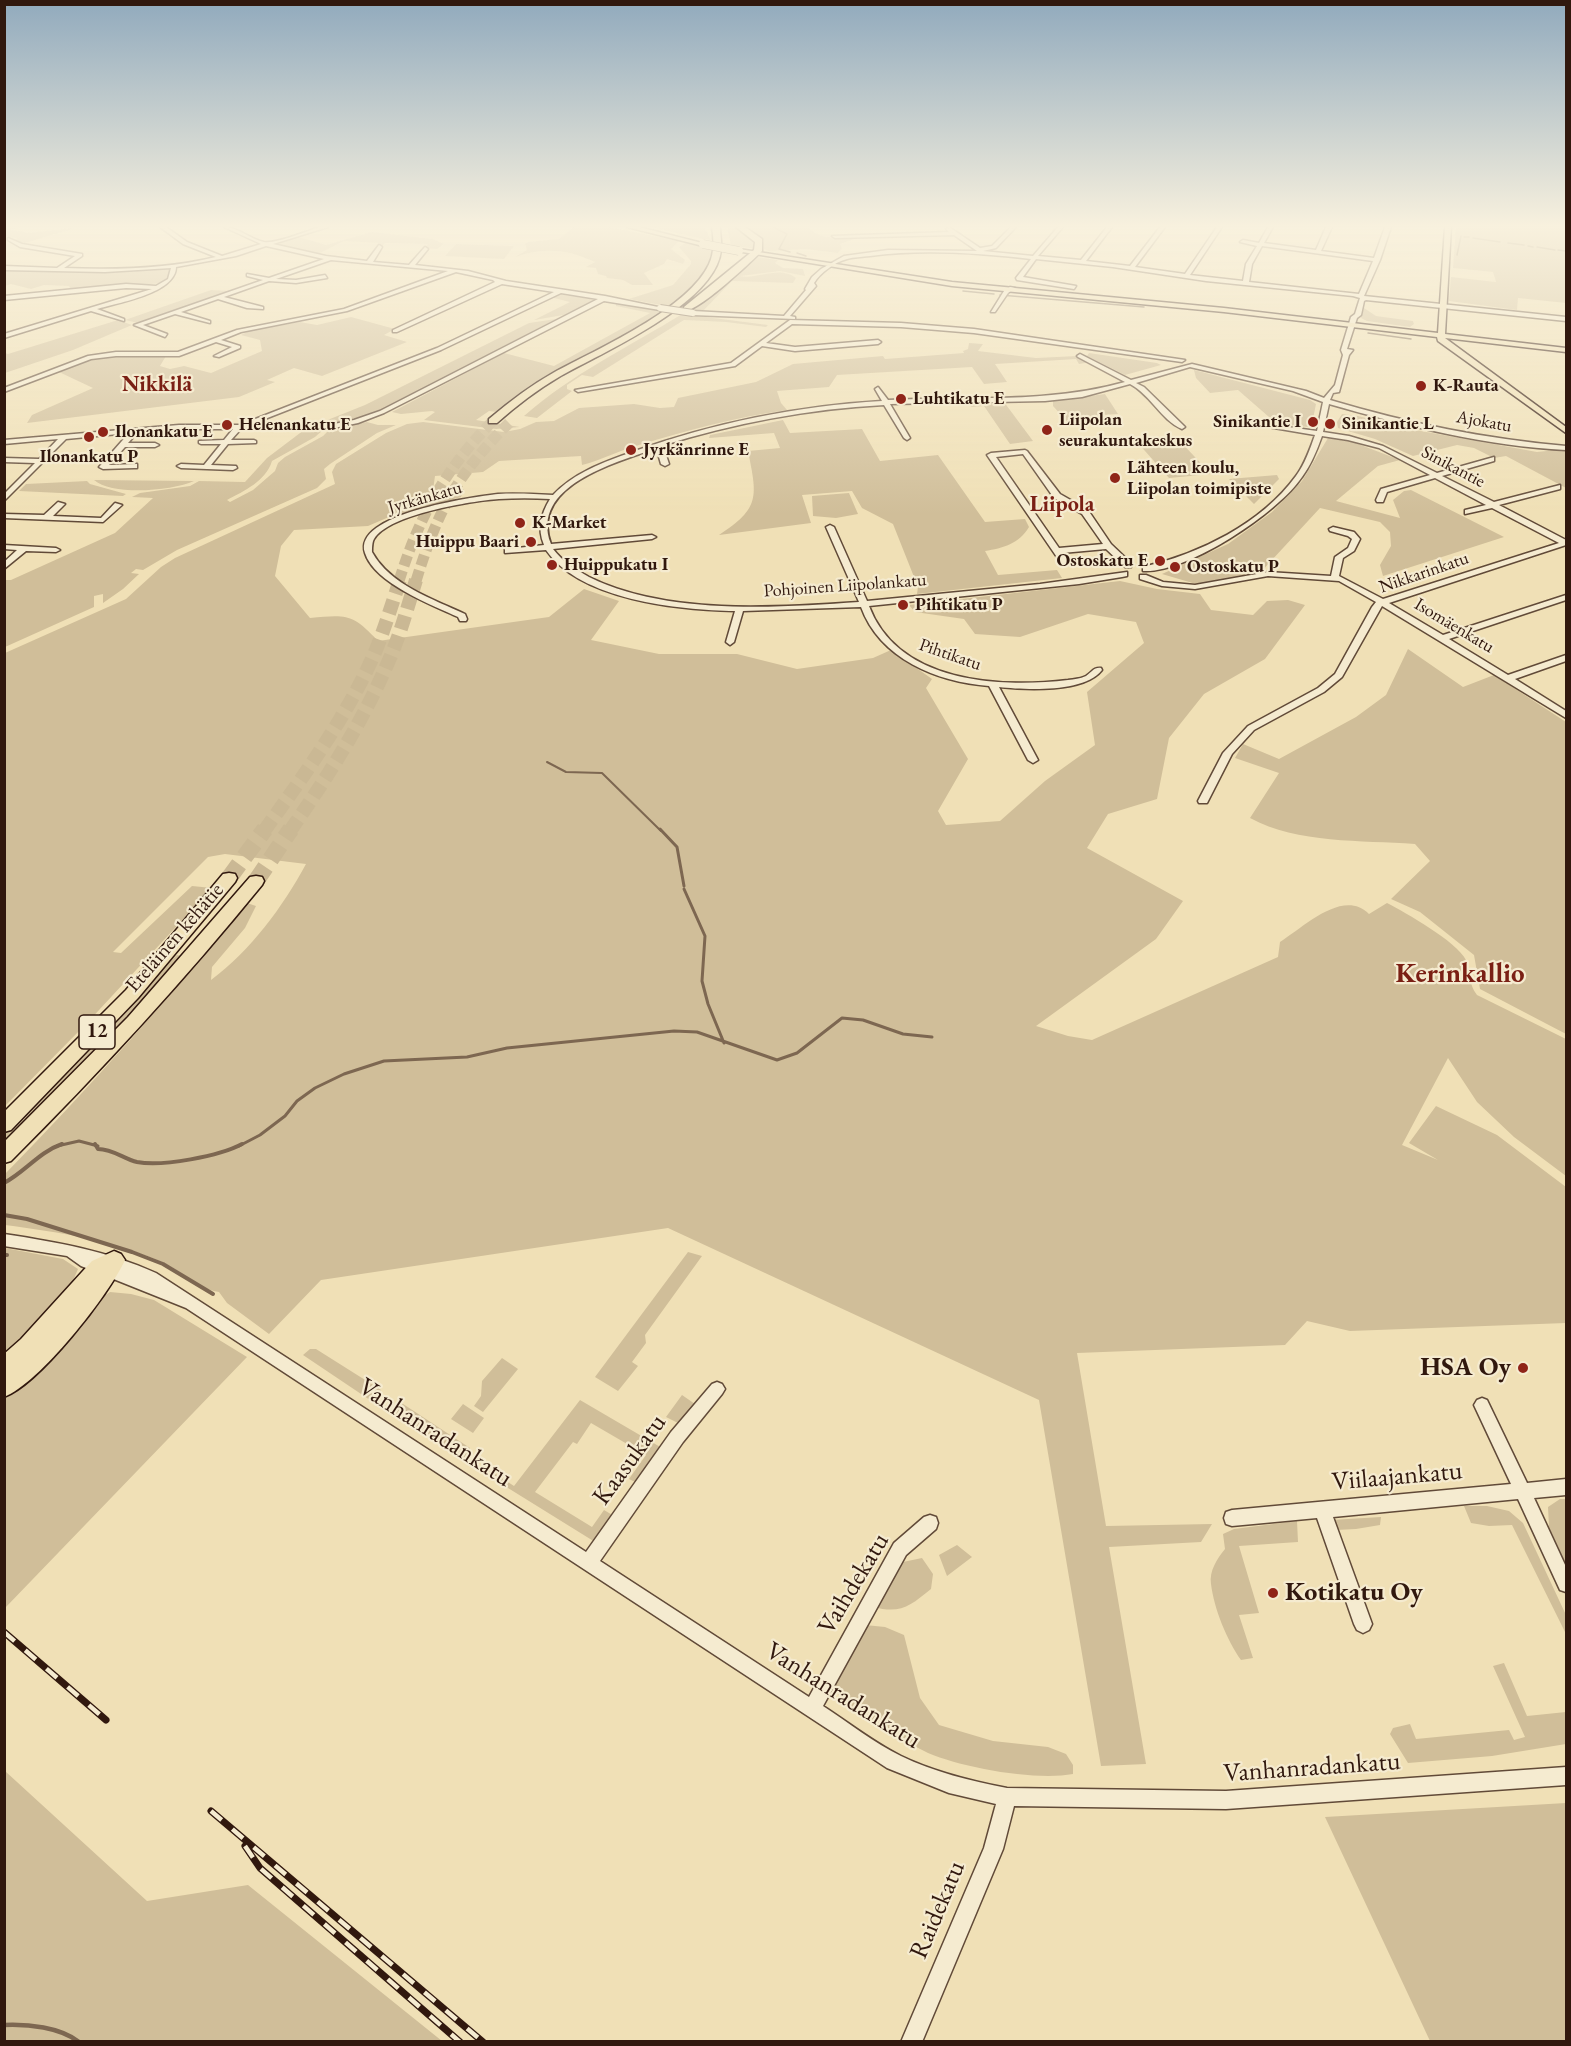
<!DOCTYPE html>
<html>
<head>
<meta charset="utf-8">
<style>
  body { margin:0 }
  #map { position:relative; width:1571px; height:2046px; overflow:hidden; background:#f0e0b6; font-family:"EB Garamond",serif }
  canvas { display:block }
  .frame { position:absolute; inset:0; border:6px solid #31180e; pointer-events:none }
</style>
</head>
<body>
<div id="map">
<canvas width="1571" height="2046"></canvas>
<div class="frame"></div>
</div>
<script>
const context = document.querySelector('canvas').getContext('2d');
context.lineJoin = 'round';
function fill(path, color) {
  context.fillStyle = color;
  context.fill(path, 'evenodd');
}
function strokePath(path, color, width, dash) {
  context.strokeStyle = color;
  context.lineWidth = width;
  context.lineCap = dash ? 'butt' : 'round';
  context.setLineDash(dash || []);
  context.stroke(path);
}
function drawText(font, color, halo, rows, align = 'center') {
  context.font = font + ' "EB Garamond",serif';
  context.lineWidth = 4.5;
  context.setLineDash([]);
  context.textBaseline = 'middle';
  context.strokeStyle = halo;
  context.fillStyle = color;
  for (const [text, x, y, turn = 0] of rows) {
    context.save();
    context.translate(x, y);
    context.rotate((+turn || 0) * Math.PI / 180);
    context.textAlign = isNaN(turn) ? turn : align;
    if (halo) context.strokeText(text, 0, 0);
    context.fillText(text, 0, 0);
    context.restore();
  }
}
fill(new Path2D(`
  M5,227H24L10,230L30,233L78,227L25,243L16,241L17,238L5,236Z
  M574,227H608L679,241L671,249L685,260L683,264L667,259L664,264L644,273L653,285H632L623,280L607,278L606,276L598,274L596,268L586,267L595,262C568,249 543,247 515,257L527,250L525,244L528,242L559,239Z
  M652,227H704L711,240L703,239Z
  M727,227H736L755,241V249L731,245Z
  M743,227H808C820,241 840,237 857,238L840,244L842,248L838,253L806,249L769,251L764,249L762,240Z
  M1456,227H1566V303L1518,298L1517,310L1449,301L1451,277L1496,282L1493,272L1453,268Z
  M372,232L433,239L444,244L437,249L424,248L428,244L385,243L382,247H378L380,243L344,241L318,254L280,246V243L299,237L326,245Z
  M685,243L712,249C708,274 689,290 671,307L629,299L673,285L691,264V261L679,247Z
  M456,244L514,246L504,259L445,256Z
  M757,257L778,260L775,263L783,268L803,269L805,276L780,271L740,276C757,280 779,265 796,278L793,283L732,281L703,311L689,310Z
  M5,269L105,273L171,269L170,276L163,283L71,291L69,286L44,285L31,289L11,284L5,286Z
  M211,290L231,291L138,323L125,320Z
  M557,294L590,299L594,301L564,315L534,320L570,302L550,297Z
  M616,303L664,311L543,380L497,412L489,411L476,420L520,427L496,429L424,420L435,412L432,411L401,414L392,412L504,353L554,366L650,313L616,306Z
  M1364,308L1376,316L1413,321L1414,324L1410,327L1367,321L1361,318Z
  M682,314L768,325L766,327L726,322L684,320L593,377L582,375L567,385V389L572,391L537,418L524,416C573,373 627,348 682,314Z
  M351,317L395,329L384,335L407,342L322,376L294,368L267,380L275,382L239,397L27,423L32,415L93,388L59,372L97,357L166,356L160,366L170,369L184,366L211,373L262,351L260,340L241,335L249,331L300,322L317,325Z
  M556,319L372,415L346,423H320L365,405L529,323Z
  M118,320L132,325L73,350L5,373V353L8,354Z
  M969,343L983,344L978,351L1036,358L1077,356L1091,362L1079,364L1076,359L995,364L1007,382L984,384L972,367L837,375L829,387L777,391L781,403L787,410C737,417 688,430 639,445C620,450 602,460 582,465L581,456L499,461L483,472L435,476L433,490L464,489L461,497L389,517L368,526L294,530L281,546L275,576L310,618C346,615 352,613 378,641L549,617L584,589L619,601L591,640L659,654H737L797,669L873,658L891,650L932,679L926,688L968,759L938,811L946,825L1000,821L1045,781L1095,745L1087,692L1144,643L1136,622L1088,614L1020,637L975,634L964,619L915,612L909,605L1120,581L1157,589L1200,594L1211,610L1253,615L1267,601L1288,600L1305,605L1265,659L1204,694L1169,738L1157,799L1108,814L1087,848L1183,901L1156,939L1036,1026L1068,1036L1092,1040L1278,957L1280,942C1304,927 1343,888 1369,914L1387,903C1406,913 1456,941 1466,960C1471,972 1468,984 1477,995L1566,1039V1176L1514,1137L1477,1102L1448,1058L1402,1145L1438,1160L1409,1143L1436,1106L1497,1135L1566,1187V1323L1350,1331L1307,1321L1285,1345L1077,1353L1106,1526L1212,1524L1201,1542L1109,1547L1146,1764L1101,1766L1039,1400L668,1228L321,1280L269,1334L227,1303L219,1292C198,1289 182,1271 162,1262C112,1240 58,1232 5,1225V1174C90,1087 170,997 247,903L256,906L245,928L212,967L211,980C251,950 282,908 306,864L225,854L208,857L113,952L121,953L192,886L212,888L87,1023L5,1106V653L126,599L161,567L175,558L335,484L332,472L336,464L386,433L407,424L423,422L504,432L520,429L536,422L554,421L579,408L634,404L660,408L674,407L678,398L756,382L793,364L883,356L885,359L964,353L963,351L968,349Z
  M1089,353L1157,363L1161,365L1125,375L1087,356Z
  M1194,370L1310,400L1316,404L1312,424L1308,427L1277,424L1238,390L1210,393L1196,378Z
  M1105,394L1118,414L1101,415L1083,425L1071,426L1053,406V401Z
  M1004,402L1033,441L1010,444L984,406L971,407L970,404Z
  M1342,414L1358,416L1410,429L1537,452L1566,449V488L1506,456L1494,458L1474,448L1457,445L1413,456L1375,439L1338,428L1337,422Z
  M783,420L790,433L862,429L880,461L938,455L985,522L1025,519L1029,527C1019,544 1003,548 985,551L998,575L1057,570L1062,578L917,594L918,587L893,524L862,508L852,491L802,495L811,523L719,535C761,508 757,496 748,451L780,448L774,433L709,438L710,435Z
  M367,422L378,425H396L377,433L330,464L324,469L326,479L317,488L177,550L143,570L136,569L131,573L139,574L123,589L103,603V594L94,596V607L5,647V580H11L115,533L153,498L132,497L140,493L190,486L199,481L245,482L267,458L304,430H323L315,437L272,461C266,481 244,491 227,500L230,502L253,490L275,471L278,463L285,457L323,436L329,430Z
  M1177,438L1211,474L1169,478L1137,442Z
  M1328,438L1353,442L1400,460L1378,466L1336,501L1400,518L1393,500L1404,491L1411,490L1504,537L1383,576L1380,565L1391,546L1390,532L1380,522L1320,508L1259,574L1196,584L1162,574L1228,544L1272,512L1302,481Z
  M1277,475L1279,479L1254,504L1229,479Z
  M94,480L194,481C172,491 112,496 94,480Z
  M87,481L90,484L126,494L123,496L19,491L26,484Z
  M849,493L858,514L836,518L813,516L812,496Z
  M1408,649L1463,687L1494,675L1566,722V1034L1480,989L1474,955L1420,912L1391,899L1430,861L1415,844C1361,840 1298,844 1250,818L1279,773L1235,758L1243,744L1279,759L1356,717L1386,695Z
  M177,955L185,957L83,1068L5,1146V1134L58,1081L153,978Z
  M5,1248L63,1259L78,1269L72,1283L5,1360Z
  M688,1252L702,1256L645,1335L646,1343L632,1362L638,1366L618,1391L595,1377Z
  M110,1292L131,1294L154,1300L247,1357L5,1608V1399C44,1373 72,1334 101,1298Z
  M310,1349H316L381,1390L376,1401L370,1400L303,1355Z
  M502,1358L518,1369L483,1412L474,1406L481,1396L482,1381Z
  M682,1395L695,1404L680,1424L666,1417Z
  M580,1400L662,1448L637,1483L629,1479L646,1455L591,1423L577,1444L573,1442L535,1492L592,1527L604,1510L614,1516L595,1542L479,1470L482,1465L514,1486Z
  M400,1402L470,1448L469,1456L465,1461L390,1412Z
  M463,1404L484,1418L473,1433L451,1419Z
  M1560,1499H1566V1564L1549,1527L1548,1507Z
  M1464,1506H1487L1509,1511L1523,1523L1566,1615V1634L1512,1525L1489,1526L1471,1523Z
  M1381,1517L1380,1525L1356,1529L1336,1530L1331,1520Z
  M1297,1521L1298,1542L1239,1546L1259,1613L1239,1615L1253,1658L1241,1660C1227,1640 1214,1609 1211,1584C1209,1571 1217,1559 1225,1549L1223,1534L1234,1529Z
  M957,1545L972,1557L947,1576L939,1555Z
  M922,1558L933,1574L931,1589C910,1606 901,1614 873,1607L903,1562Z
  M865,1625L885,1627L904,1635L920,1698L939,1725L993,1741L1048,1747L1066,1754L1073,1765V1774C1036,1781 963,1768 928,1753C907,1743 887,1730 868,1717C855,1709 840,1702 834,1687Z
  M1504,1663L1527,1716L1566,1712V1744L1492,1756L1408,1763L1390,1734L1393,1728L1410,1724L1416,1739L1509,1730L1514,1740L1525,1737L1493,1666Z
  M5,1771L147,1901L248,1885L442,2041H5Z
  M1566,1803V2041H1430L1325,1817Z`), '#d0be99');
strokePath(new Path2D(`
  M773,227L787,234L779,249L790,252
  M1464,237H1469
  M1473,238L1500,242
  M1508,243L1524,245
  M1528,246L1533,247
  M1537,247L1555,250
  M1558,250L1566,251
  M797,253L806,256
  M1457,255L1461,236
  M963,291L994,294
  M1000,295L1144,307
  M1368,333L1411,339`), '#7d6751', 1.5);
strokePath(new Path2D(`
  M547,762L566,772L602,773L661,831`), '#7d6751', 2);
strokePath(new Path2D(`
  M660,829L677,847L684,886
  M684,889L705,936L702,981L708,1004L724,1043
  M57,1146L79,1141L98,1146
  M239,1146L260,1135L285,1116L297,1101L315,1088L344,1074L384,1061L467,1057L507,1048L674,1031L697,1032L777,1060L797,1053L842,1018L863,1020L903,1034L932,1037`), '#7d6751', 3);
strokePath(new Path2D(`
  M95,1144L98,1149C113,1149 124,1159 137,1162C162,1167 220,1156 242,1144
  M4,1183C25,1172 39,1152 62,1144
  M4,1215L27,1219L132,1252L163,1264L213,1294
  M4,1255H7`), '#7d6751', 4);
strokePath(new Path2D(`
  M4,2025C28,2024 60,2027 79,2042`), '#7d6751', 4.5);
strokePath(new Path2D(`
  M399,581C418,519 446,467 493,421
  M416,581C438,510 456,476 509,423`), '#cab894', 11, [11, 5]);
strokePath(new Path2D(`
  M264,831C305,774 348,715 376,650C385,627 392,604 400,580
  M290,831C326,779 361,725 386,667C399,639 407,609 416,580`), '#cab894', 14, [14, 7]);
strokePath(new Path2D(`
  M229,878L265,829
  M256,881L291,829`), '#cab894', 17, [17, 9]);
const minor = new Path2D(`
  M160,227H166L187,242L222,256L261,244L224,227C238,227 250,239 264,242C277,244 306,231 320,227H328L273,244L326,256L367,261L379,245L382,247L373,262L409,265L425,247L428,249L415,265L468,271L506,281L605,296L663,308L660,310L604,301L384,413L358,423L334,428L241,429L231,440H254L256,441V443L228,444L211,465L236,466L237,468L233,470L181,468L177,466L181,464L204,465L221,444H201L199,443V441L224,440L233,429H179L137,433L128,443H155L159,445L155,447H125L109,465L137,464V468H134L103,469L99,467L129,433L66,439L4,501V494L35,463L4,462V458L39,459L58,439L4,444V440L179,425H240L437,348L554,292L502,284L397,332H393V330L495,282L493,280L456,272L347,311L241,332L221,340L240,346V348L219,357L214,356L232,347L216,342L179,356H116L91,359L4,392V388L88,356L116,352H178L237,330L344,309L448,271L331,260L276,279L296,280L325,275L327,278L296,283L269,281L224,297L263,307V309L247,308L218,299L181,312L210,321V323L175,314L143,325L167,334L165,337L134,325L263,280L247,276V274L269,278L324,259L266,246L236,256L176,267C176,293 118,303 97,309L124,319V321L91,311L4,338V334L152,289L126,288L4,300V296L126,284L156,286L168,279L171,268L105,272L4,270V266L57,268L75,256L20,247L8,240V238L22,244L82,254V256L64,268C115,270 167,269 216,257L183,244ZM561,293L598,299L380,411L354,420L334,424H252L441,350Z
  M949,227L980,248L992,246L1011,227H1016L996,248L983,251L1033,256L1058,227H1063L1038,256L1081,260L1107,227H1112L1086,261L1130,266L1160,227H1165L1135,267L1185,274L1217,227H1222L1190,275L1243,281L1246,264L1257,246L1240,242L1243,240L1259,243L1268,227H1273L1264,243L1316,250L1326,227H1332L1321,251L1374,258L1385,227H1391L1380,260L1364,296L1566,317V321L1366,300L1364,301L1361,315L1357,318L1347,349L1353,350L1349,355L1339,392L1333,393L1330,400C1407,423 1485,439 1566,446V450C1486,446 1406,426 1329,404L1323,432L1349,436L1383,446L1437,473L1494,457V461L1442,476L1494,502L1560,485V489L1499,505L1566,540V545L1389,603L1443,635L1566,595V600L1449,639L1508,675L1566,655V661L1515,679L1566,711V718L1382,606L1342,677L1324,692L1254,730L1232,754L1207,803H1199L1198,801L1223,753L1248,726L1318,688L1335,674L1372,607L1376,602L1339,581L1268,576L1195,589L1162,586L1140,579V575H1146L1163,582L1195,585L1268,572L1331,576L1335,557L1348,548L1352,539L1348,536L1330,531L1329,529L1333,527L1354,532L1360,539L1354,551L1343,558L1339,576L1383,599L1559,543L1492,508L1465,514V510L1486,505L1435,478L1387,492L1383,502H1377L1376,500L1381,489L1430,475L1379,448L1348,440L1322,436C1317,450 1311,465 1302,477C1278,513 1186,574 1143,571V567C1199,554 1261,524 1296,476C1305,464 1310,449 1315,435L1268,427L1266,426V424L1317,431L1323,402L1293,391L1190,367L1136,383L1144,387L1184,426L1185,427L1182,429C1161,420 1151,395 1130,384L1082,397L1045,401L890,404L910,438L907,440L904,438L884,405C808,409 734,423 661,446L664,449L669,464L665,466L661,464L657,450L654,449C615,463 529,486 551,544L652,535L656,537L652,539L553,549C563,562 575,569 589,577C666,615 775,608 859,602L826,527L830,525L834,527L867,601L1040,584L1127,572V576L1122,577L1079,584L869,606C898,683 999,688 1068,680C1074,679 1080,679 1086,676C1092,672 1094,667 1101,668L1102,670C1084,693 1026,690 999,687L1038,760L1033,763L1028,760L989,686C937,682 880,659 861,607L743,611L734,642L730,645L726,642L735,611C678,610 580,600 546,550L505,553V549H508L544,545C537,528 541,514 550,499C533,498 516,498 499,499C472,501 389,514 374,539C372,542 372,548 372,552C390,585 433,599 465,614L467,619L466,621H460L458,617C432,605 374,583 365,553C352,514 472,497 498,494C516,493 535,494 553,495C575,472 604,462 632,452C713,423 796,406 882,401L875,389L878,387L888,400C968,396 1047,404 1125,382L1078,357L1077,356L1080,354L1131,380L1192,364L1306,391L1324,398L1335,385L1343,355L1341,350L1351,317L1355,314L1360,298L1353,296L1206,281L1113,267L1036,259L1023,277L1076,286L1074,289L1017,280L1016,278L1031,259C978,253 923,249 870,256C862,257 854,257 847,259C835,262 820,273 814,283L816,286L790,316L795,317V319L693,315L690,313L693,311L784,316L806,290L805,289L812,277L821,269L844,256L888,250L977,251L954,235L835,238L832,236L949,232L946,229ZM1262,246L1373,261L1359,294L1249,282L1252,264Z
  M1010,287L1015,288L1008,293L995,312H991L1004,291Z
  M790,320L901,323L974,329L1185,360L1182,362L974,333L901,327L792,324L766,343L795,347L878,340L881,342L878,344L795,351L762,346L735,366L578,392L575,390L731,363Z
  M1025,450L1027,451L1060,494L1088,510L1111,544L1131,563V567H1125L1106,549L1062,553L1070,564L1063,566L987,455L991,453ZM1023,454L1054,498L1082,514L1103,544L1059,548L996,457Z
  M58,502L65,504L53,516L101,518L115,503L122,505L103,522L4,518V514L44,515Z
  M4,545L56,548L60,550L56,552L26,551L4,569V562L17,550L4,549Z
  M4,1234C57,1242 107,1251 156,1273L586,1552L671,1432L712,1384L717,1382L722,1384L725,1389L722,1394L683,1442L600,1561L809,1697L894,1543L924,1517L930,1515L936,1517L938,1523L936,1529L906,1555L823,1706C848,1722 874,1743 901,1756C934,1772 971,1781 1007,1788L1226,1791L1566,1767V1785L1226,1809L1014,1806L1003,1849L922,2042H901L984,1848L996,1804L949,1793L887,1768L186,1308L81,1266L67,1256L4,1246Z
  M1482,1398L1487,1400L1527,1483L1566,1479V1495L1534,1498L1566,1567V1592L1560,1590L1518,1499L1333,1517L1372,1624L1369,1630L1363,1633L1357,1630L1354,1624L1317,1518L1232,1526L1226,1524L1224,1518L1226,1512L1232,1510L1511,1484L1474,1405L1477,1400Z`);
const major = new Path2D(`
  M627,227H639L706,244L703,246Z
  M1445,227H1451L1445,334L1566,348V352L1445,338L1566,427V433L1438,341L1437,337L1224,312L952,286L736,251L739,249L952,282L1224,308L1438,333Z`);
const highway = new Path2D(`
  M712,227H720C720,234 722,243 721,250C716,304 601,353 559,377C537,390 516,406 497,423H489V419C509,402 530,386 553,373C594,350 708,302 713,250C714,243 713,234 712,227Z
  M736,227H745L762,239V251C750,263 698,312 684,311V307L754,250L755,242Z
  M229,873L235,874L237,878L235,882L138,998L11,1130L4,1132V1112L126,990L223,874Z
  M256,876L262,877L264,881L262,885C183,982 99,1073 11,1161L4,1163V1142L128,1017L250,877Z
  M114,1251L121,1254L125,1260C109,1295 39,1384 4,1397V1354L21,1339L92,1261Z`);
strokePath(minor, '#614a38', 3);
strokePath(major, '#31180e', 3);
strokePath(highway, '#31180e', 3);
fill(minor, '#f5ebd0');
fill(major, '#f0e0b6');
fill(highway, '#f0e0b6');
const rail = new Path2D(`
  M4,1632L106,1720
  M211,1811L483,2042
  M245,1846L260,1868L460,2042`);
strokePath(rail, '#31180e', 7);
strokePath(rail, '#f5ebd0', 4.5, [14]);
const minorBridge = new Path2D(`
  M660,308L693,313`);
const majorBridge = new Path2D(`
  M703,244L739,251`);
strokePath(minorBridge, '#614a38', 8, []);
strokePath(majorBridge, '#31180e', 9, []);
strokePath(minorBridge, '#f5ebd0', 6);
strokePath(majorBridge, '#f0e0b6', 8);
const sky = context.createLinearGradient(0, 0, 0, 514);
sky.addColorStop(0, '#91aabd');
sky.addColorStop(0.44, '#f8f1de');
sky.addColorStop(1, '#f8f1de00');
context.fillStyle = sky;
context.fillRect(0, 0, 1571, 514);
for (const [x, y, r, color] of [
  [1421,386,6,"#8f2418"],
  [901,399,6,"#8f2418"],
  [1313,422,6,"#8f2418"],
  [1330,424,6,"#8f2418"],
  [227,425,6,"#8f2418"],
  [1047,430,6,"#8f2418"],
  [103,432,6,"#8f2418"],
  [89,437,6,"#8f2418"],
  [631,450,6,"#8f2418"],
  [1115,478,6,"#8f2418"],
  [520,523,6,"#8f2418"],
  [531,542,6,"#8f2418"],
  [1160,561,6,"#8f2418"],
  [552,565,6,"#8f2418"],
  [1175,567,6,"#8f2418"],
  [903,605,6,"#8f2418"],
  [1523,1368,6,"#8f2418"],
  [1273,1593,6,"#8f2418"]
]) {
  const dot = new Path2D();
  dot.arc(x, y, r, 0, 2 * Math.PI);
  context.fillStyle = color;
  context.fill(dot);
  strokePath(dot, '#f5ebd0', 2);
}
drawText('bold 18px', '#31180e', '#f5ebd0', [
  ["K-Rauta",1433,386],
  ["Luhtikatu E",913,399],
  ["Liipolan",1059,420],
  ["seurakuntakeskus",1059,441],
  ["Sinikantie I",1301,422,"right"],
  ["Sinikantie L",1342,424],
  ["Helenankatu E",239,425],
  ["Ilonankatu E",115,432],
  ["Jyrkänrinne E",643,450],
  ["Ilonankatu P",89,457,"center"],
  ["Lähteen koulu,",1127,468],
  ["Liipolan toimipiste",1127,489],
  ["K-Market",532,523],
  ["Huippu Baari",519,542,"right"],
  ["Ostoskatu E",1148,561,"right"],
  ["Huippukatu I",564,565],
  ["Ostoskatu P",1187,567],
  ["Pihtikatu P",915,605]
], 'left');
drawText('18px', '#31180e', '#f5ebd0', [
  ["Ajokatu",1484,422,10],
  ["Sinikantie",1453,467,28],
  ["Jyrkänkatu",425,498,-16],
  ["Nikkarinkatu",1424,573,-19],
  ["Pohjoinen Liipolankatu",845,586,-4],
  ["Isomäenkatu",1454,626,31],
  ["Pihtikatu",950,655,19]
]);
for (const [x, y, w] of [
  [97,1032,36]
]) {
  const box = new Path2D();
  box.roundRect(x - w / 2, y - 17, w, 34, 4.5);
  context.fillStyle = '#f5ebd0';
  context.fill(box);
  strokePath(box, '#31180e', 1.5);
}
drawText('bold 20px', '#31180e', null, [
  ["12",97,1032]
]);
drawText('21px', '#31180e', '#f5ebd0', [
  ["Eteläinen kehätie",175,938,-49]
]);
drawText('bold 22px', '#7a1f14', '#f5ebd0', [
  ["Nikkilä",157,385],
  ["Liipola",1062,505]
]);
drawText('bold 26px', '#31180e', '#f5ebd0', [
  ["HSA Oy",1511,1368],
  ["Kotikatu Oy",1285,1593,"left"]
], 'right');
drawText('26px', '#31180e', '#f5ebd0', [
  ["Vanhanradankatu",435,1433,33],
  ["Kaasukatu",630,1460,-54],
  ["Viilaajankatu",1397,1477,-5],
  ["Vaihdekatu",854,1584,-59],
  ["Vanhanradankatu",843,1696,32],
  ["Vanhanradankatu",1312,1768,-4],
  ["Raidekatu",938,1910,-67]
]);
drawText('bold 27px', '#7a1f14', '#f5ebd0', [
  ["Kerinkallio",1460,975]
]);
</script>
</body>
</html>
